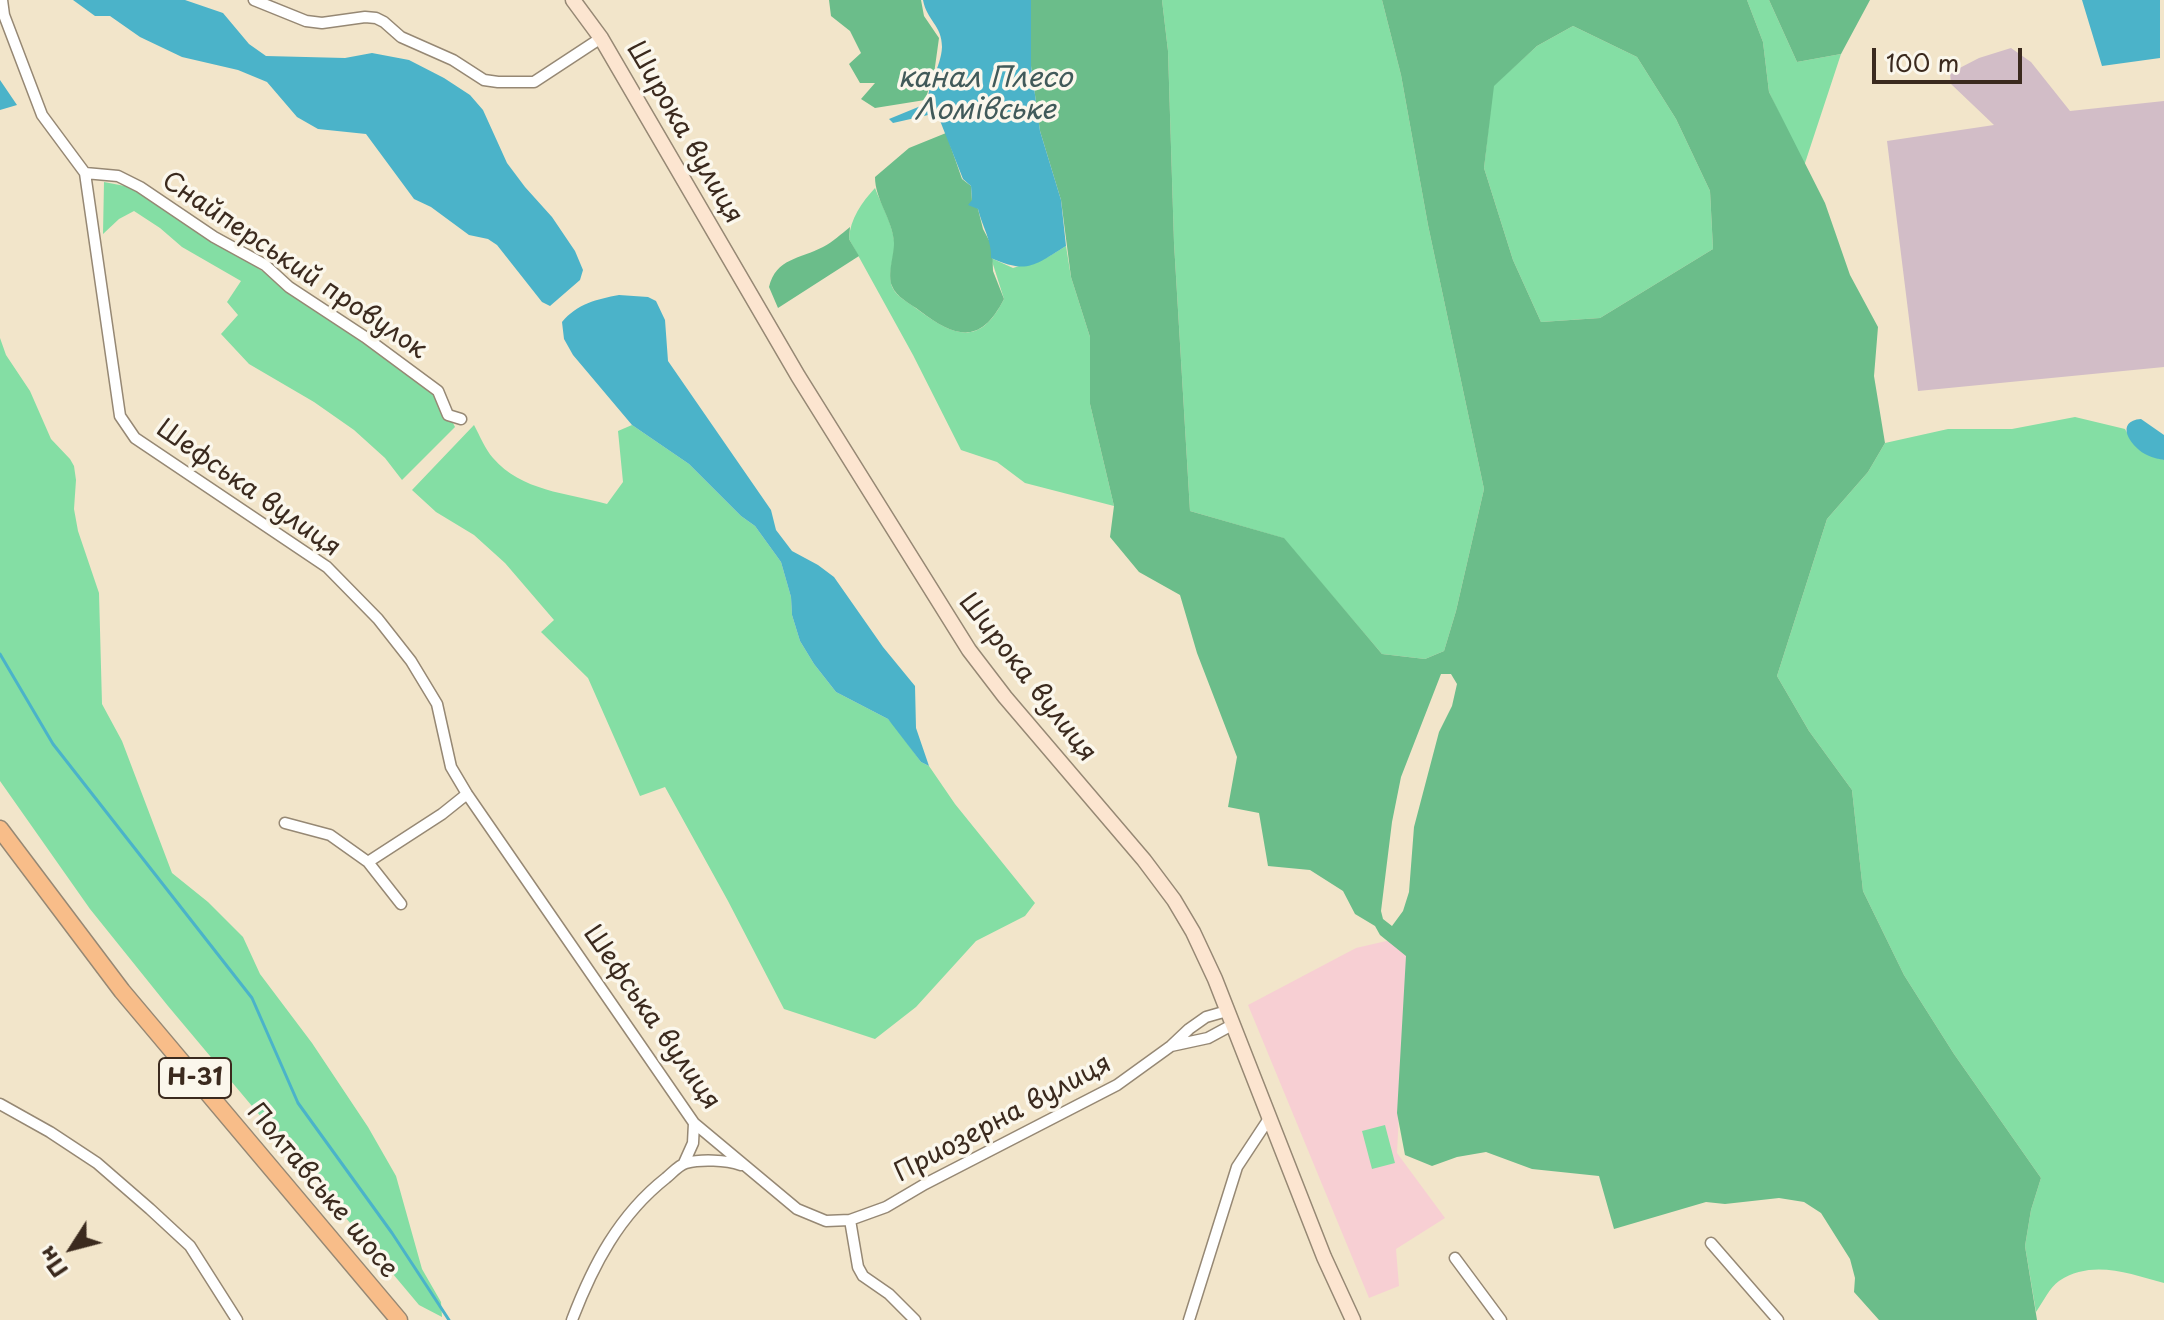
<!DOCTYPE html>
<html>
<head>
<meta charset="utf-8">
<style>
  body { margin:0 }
  #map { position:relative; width:2164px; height:1320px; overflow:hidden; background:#f2e5ca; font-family:"Playpen Sans",sans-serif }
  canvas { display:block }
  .north { position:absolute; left:32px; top:1208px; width:80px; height:80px; -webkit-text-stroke:6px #fbf7ec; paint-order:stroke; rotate:234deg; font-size:22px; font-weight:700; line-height:32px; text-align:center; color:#3b2a1e }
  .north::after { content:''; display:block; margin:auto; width:28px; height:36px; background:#3b2a1e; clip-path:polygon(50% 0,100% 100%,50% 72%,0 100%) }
  .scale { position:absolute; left:1872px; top:48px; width:150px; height:36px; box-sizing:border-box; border:4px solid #3b2a1e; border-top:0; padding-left:10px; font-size:24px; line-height:28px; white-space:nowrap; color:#3b2a1e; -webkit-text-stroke:6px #fbf7ec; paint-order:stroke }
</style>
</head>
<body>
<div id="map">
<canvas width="2164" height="1320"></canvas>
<div class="north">Пн</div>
<div class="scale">100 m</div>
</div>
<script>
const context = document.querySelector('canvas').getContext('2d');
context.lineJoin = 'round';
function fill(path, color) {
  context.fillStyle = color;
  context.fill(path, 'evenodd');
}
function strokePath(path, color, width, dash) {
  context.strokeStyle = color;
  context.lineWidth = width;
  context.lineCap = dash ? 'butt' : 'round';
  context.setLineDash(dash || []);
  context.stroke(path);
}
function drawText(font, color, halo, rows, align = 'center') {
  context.font = font + ' "Playpen Sans",sans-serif';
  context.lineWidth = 7;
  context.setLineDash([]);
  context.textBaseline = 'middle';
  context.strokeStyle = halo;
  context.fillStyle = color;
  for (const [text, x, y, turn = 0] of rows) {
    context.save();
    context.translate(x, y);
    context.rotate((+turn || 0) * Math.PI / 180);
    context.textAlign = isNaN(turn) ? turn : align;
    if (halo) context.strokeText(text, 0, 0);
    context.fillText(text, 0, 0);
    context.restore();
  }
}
fill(new Path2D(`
  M1408,936L1397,1153L1445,1218L1396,1249L1399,1286L1369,1298L1248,1005L1356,948Z`), '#f7cfd3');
fill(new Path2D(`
  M2011,48L2031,62L2070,111L2164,101V367L1918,391L1887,141L1994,125L1951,84L1950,73L1979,58Z`), '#d2bdc7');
fill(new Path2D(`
  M1162,0H1382L1401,75L1428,225L1484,489L1456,611L1444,651L1425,659L1382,654L1283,538L1190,511L1174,243L1168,51Z
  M1747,0H1769L1797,62L1841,54L1804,166L1769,92L1763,42Z
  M1573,26L1637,57L1676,119L1710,191L1713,249L1600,318L1541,322L1513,260L1484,168L1493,86L1537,46Z
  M104,182L130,187L175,213L363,338L438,393L455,427L402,480L385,458L354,430L314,402L249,364L221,334L238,315L227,302L241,281L182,247L160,228L134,211L119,219L103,234Z
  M875,188C881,204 892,223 894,240C896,254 888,270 891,283C893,295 908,302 917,309C954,337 980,347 1004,299L991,258L1013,268L1048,257L1066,246L1071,277L1090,337V404L1114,506L1025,483L997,462L961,450L913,355L849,239C850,219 862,202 875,188Z
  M0,338L6,355L30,391L51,439L70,459L74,466L76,480L74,509L78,531L99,593L102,704L122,741L172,873L208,902L243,937L260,974L312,1043L368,1127L396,1176L422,1269L441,1302L442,1317L419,1305L168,1006L90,909L0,781Z
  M2075,417L2125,429C2135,448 2144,454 2164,460V1283C2129,1274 2093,1259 2059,1281C2050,1287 2043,1302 2036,1312L2025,1246L2031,1210L2041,1178L1954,1054L1904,975L1863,891L1852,790L1809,731L1777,676L1827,519L1868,472L1885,443L1948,429H2012Z
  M474,425C480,436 485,449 493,458C521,491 567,493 607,504L623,482L618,431L632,425L689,464L741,516L755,526L781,562L791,597L792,615L800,641L814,664L836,692L888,719L894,725L921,762L929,766L955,804L1035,903L1025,916L976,941L916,1007L875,1039L784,1009L728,901L665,787L640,796L588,678L541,632L554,620L505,563L474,535L436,512L412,490Z
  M1385,1125L1395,1163L1372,1169L1362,1131Z`), '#84dea4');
fill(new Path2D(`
  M829,0H921L924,16L939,38L934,74L925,100L875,108L861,99L875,83H860L849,64L861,53L850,31L831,16Z
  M1031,0H1162L1168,51L1174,243L1190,511L1284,538L1382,654L1425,659L1444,651L1456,611L1484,489L1428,225L1401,75L1382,0H1747L1763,42L1769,92L1825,203L1850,275L1878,327L1874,376L1885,443L1868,472L1827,519L1777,676L1809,731L1852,790L1863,891L1904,975L1954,1054L2041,1178L2031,1210L2025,1246L2037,1320H1879L1854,1292L1855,1278L1850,1259L1821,1213L1804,1202L1779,1198L1725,1204L1706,1202L1614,1229L1599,1176L1532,1169L1486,1152L1457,1157L1432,1166L1405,1155L1397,1113L1406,956L1380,935L1375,926L1355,914L1343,891L1310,870L1268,866L1259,813L1228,807L1237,757L1197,653L1180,595L1139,572L1110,537L1114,506L1090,404V337L1071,277L1061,200L1040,131L1031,66ZM1573,26L1637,57L1676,119L1710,191L1713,249L1600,318L1541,322L1513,260L1484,168L1494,86L1537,46ZM1441,674H1451L1457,684L1452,706L1439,732L1414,827L1409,892L1403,911L1392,926L1383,919L1381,911L1392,822L1401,777Z
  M1769,0H1870L1841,54L1797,62Z
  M946,133L962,179L971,186L972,201L978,209L983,229L992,246L993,271L1004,299C981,344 957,339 920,311C911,304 896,297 892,286C887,274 894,256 894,243C893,220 875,200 875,177L909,148Z
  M850,227L849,239L859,256L778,308L769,287C776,258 800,259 823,247C833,242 841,234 850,227Z`), '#6bbd8a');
fill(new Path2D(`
  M73,0H185L223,13L249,44L266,56L345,58L372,53L409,60L444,78L470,95L483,110L507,163L525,187L552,217L575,251L583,270L580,280L550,306L542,302L497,245L488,239L469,235L431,207L414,199L366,134L318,129L297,117L267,82L238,70L182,57L140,37L110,16H95Z
  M923,0H1031V66L1040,131L1061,200L1066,246C1034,266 1027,274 991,258C992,241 982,226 978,209L968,205L972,200L971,186L963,179L937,113L893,123L889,119L928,103C927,84 941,68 942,47C942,25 927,21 923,0Z
  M2082,0H2160V58L2102,66Z
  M0,80L17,105L0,110Z
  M619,295L648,297L656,301L665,320L668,361L771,510L776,530L792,551L818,565L834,577L883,647L915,686L916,728L929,766L921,762L888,719L836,692L814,664L800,641L792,615L791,597L781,562L755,526L741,516L689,464L632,425L573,355L564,339L562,322C577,304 597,299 619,295Z
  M2141,419L2164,435V460C2158,459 2150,457 2145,454C2129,445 2115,421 2141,419Z`), '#4bb3c9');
strokePath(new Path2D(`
  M0,654L53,744L252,998L298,1103L392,1233L449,1320`), '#4bb3c9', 3);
const minor = new Path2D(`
  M2,0L4,15L42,115L85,173L120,416L135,438L327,567L378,619L411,661L437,704L451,767L467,794L694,1123L797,1209L826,1221L850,1220L886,1207L925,1184L1117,1085L1171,1046L1189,1029L1206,1017L1227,1011
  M254,0L306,21L322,23L365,17L376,18L384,22L401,37L453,60L484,80L498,82H534L601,38
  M85,173L118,176L140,187L214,237L265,265L289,287L365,337L438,391L448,415L461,419
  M285,823L330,835L368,862L401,904
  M368,862L442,814L467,794
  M1171,1046L1208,1038L1232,1025
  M0,1104L50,1132L97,1163L150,1209L190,1246L237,1320
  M684,1163L693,1143L694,1123
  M850,1220L858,1267L863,1276L889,1294L915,1320
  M1711,1243L1778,1320
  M1455,1258L1501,1320
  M572,1320C593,1265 619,1215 666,1178C672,1173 679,1165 686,1163C701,1159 726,1160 741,1165
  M1189,1320L1237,1167L1268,1120`);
const secondary = new Path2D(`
  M573,0L601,38L798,376L969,650L1005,697L1144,860L1174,900L1193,932L1215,979L1324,1257L1353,1320`);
const primary = new Path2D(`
  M0,829L122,991L399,1320`);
strokePath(minor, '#968874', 13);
strokePath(secondary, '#968874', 17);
strokePath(primary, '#968874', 19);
strokePath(minor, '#fff', 10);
strokePath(secondary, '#fce5d0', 14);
strokePath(primary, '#f8bd89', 16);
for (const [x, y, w] of [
  [195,1078,72]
]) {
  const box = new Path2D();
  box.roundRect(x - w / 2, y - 20, w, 40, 6);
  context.fillStyle = '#fbf7ec';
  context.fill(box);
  strokePath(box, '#3b2a1e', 2);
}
drawText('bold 24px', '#3b2a1e', null, [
  ["Н-31",195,1078]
]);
drawText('26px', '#3b2a1e', '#fbf7ec', [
  ["Широка вулиця",684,133,60],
  ["Снайперський провулок",294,266,34],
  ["Шефська вулиця",248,489,35],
  ["Широка вулиця",1027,678,52],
  ["Шефська вулиця",651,1018,55],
  ["Приозерна вулиця",1003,1119,-28],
  ["Полтавське шосе",322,1191,50]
]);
drawText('italic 28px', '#415a5a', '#fbf7ec', [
  ["канал Плесо",985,79],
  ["Ломівське",985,111]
]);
</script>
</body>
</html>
